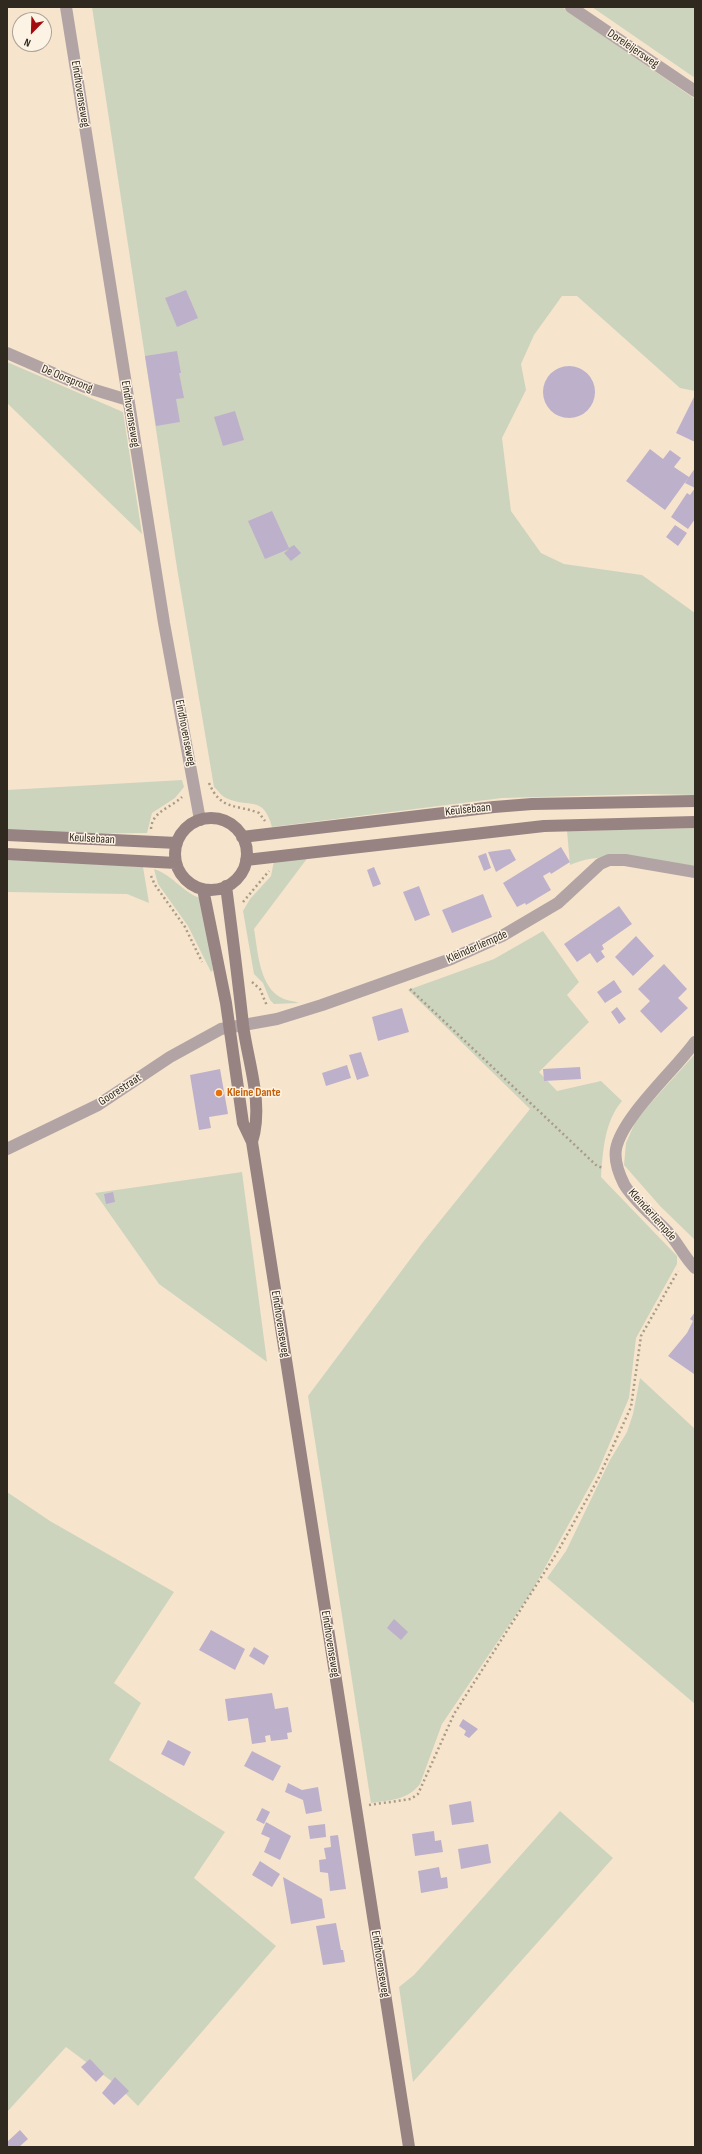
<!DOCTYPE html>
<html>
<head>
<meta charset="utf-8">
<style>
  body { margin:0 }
  #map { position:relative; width:702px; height:2154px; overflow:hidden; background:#f6e5cc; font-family:"Sofia Sans Condensed",sans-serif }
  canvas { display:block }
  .frame { position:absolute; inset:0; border:8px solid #2f2920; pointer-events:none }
  .north { position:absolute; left:12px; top:12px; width:40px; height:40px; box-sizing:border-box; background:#fdf3e4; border:1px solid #aba296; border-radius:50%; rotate:203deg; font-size:11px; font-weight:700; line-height:16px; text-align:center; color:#2f2920 }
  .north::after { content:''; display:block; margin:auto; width:14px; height:18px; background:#a30b0f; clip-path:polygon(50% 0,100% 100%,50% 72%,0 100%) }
</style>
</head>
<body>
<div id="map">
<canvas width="702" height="2154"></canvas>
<div class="frame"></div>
<div class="north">N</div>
</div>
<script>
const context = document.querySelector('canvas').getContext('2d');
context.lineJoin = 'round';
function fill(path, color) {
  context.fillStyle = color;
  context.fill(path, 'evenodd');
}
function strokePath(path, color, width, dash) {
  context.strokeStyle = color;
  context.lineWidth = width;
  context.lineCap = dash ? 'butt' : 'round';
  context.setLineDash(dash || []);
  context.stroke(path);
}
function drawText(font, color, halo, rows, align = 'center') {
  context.font = font + ' "Sofia Sans Condensed",sans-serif';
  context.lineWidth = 3;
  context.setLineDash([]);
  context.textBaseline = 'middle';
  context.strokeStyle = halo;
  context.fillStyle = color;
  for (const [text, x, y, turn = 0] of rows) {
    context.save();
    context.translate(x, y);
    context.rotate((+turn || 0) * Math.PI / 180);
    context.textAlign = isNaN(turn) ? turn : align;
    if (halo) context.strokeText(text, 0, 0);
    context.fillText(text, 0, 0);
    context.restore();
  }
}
fill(new Path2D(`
  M92,7H562L695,99V391L680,388L577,296H562L534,335L521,364L526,390L502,438L511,511L541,553L564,564L642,575L695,613V795L649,794L502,798L272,827C263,794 249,809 226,798C221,796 218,790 214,787L177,568Z
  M592,7H695V78Z
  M7,362L123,412L142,534L7,403Z
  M182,780L184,787L175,798L152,813L147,833L55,834L7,832V790Z
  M695,828V866C658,861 605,849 570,865L567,831Z
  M309,856L254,929C258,951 259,989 284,999C289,1001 294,1001 299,1003L274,1004L270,1000L263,983L254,974L243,911L250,899L271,876L274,861Z
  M7,859L143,867L149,903L127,894L7,892Z
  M154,869C173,875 182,892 202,899L213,970L211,972L188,926L158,884Z
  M543,931L579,982L567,995L589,1022L539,1072L557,1091L601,1081L622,1101C604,1122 603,1152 601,1177L677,1256V1264L636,1338L629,1398L598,1471L532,1591L442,1724L420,1784C408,1800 390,1800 371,1803L308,1396L423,1242L530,1109L408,990L494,959Z
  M695,1054V1240L660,1206L624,1165L626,1143L637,1118Z
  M242,1172L267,1362L159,1284L95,1193Z
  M640,1378L695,1429V1704L547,1578L566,1551L610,1460L627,1432L633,1414Z
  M7,1492L50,1521L174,1592L114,1683L141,1703L109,1760L225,1832L194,1878L276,1946L138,2106L118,2086L66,2047L7,2112Z
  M560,1811L613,1858L413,2082L399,1987L414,1975Z`), '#cdd4bd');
fill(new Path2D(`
  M186,290L198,318L177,327L165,298Z
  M177,351L181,373H179L184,398L176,399L180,422L156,426L145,356Z
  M543 392a26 26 0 1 1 52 0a26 26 0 1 1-52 0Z
  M694,397L695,398V442L676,433Z
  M235,411L244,440L223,446L214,417Z
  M650,449L663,459L670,450L681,458L674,467L689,477L665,510L626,481Z
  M695,468V519L688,529L671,517L687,493L690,495L695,488L685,483Z
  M272,511L289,548L294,545L301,553L291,561L284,553L289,549L265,559L248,521Z
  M675,525L687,533L678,546L666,537Z
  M561,847L570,862L551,874L550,872L543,876L551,890L526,905L525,903L517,907L503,883Z
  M510,849L516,860L496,872L488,852Z
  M486,853L491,868L484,871L478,856Z
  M374,867L381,884L373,887L367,870Z
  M419,886L430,915L415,921L403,892Z
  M483,894L492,917L452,933L442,910Z
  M619,906L632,924L602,945L604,949L601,951L605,957L597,963L590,953L577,962L564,944Z
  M636,936L654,956L633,976L615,957Z
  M664,964L687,989L678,998L688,1008L661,1033L640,1011L650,1001L638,989Z
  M614,980L622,992L605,1003L597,992Z
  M617,1007L626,1019L619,1024L611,1012Z
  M402,1008L409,1032L378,1041L372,1017Z
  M361,1052L369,1076L357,1080L349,1055Z
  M347,1065L351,1078L326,1086L322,1073Z
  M580,1067L581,1079L544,1081L543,1069Z
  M220,1069L228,1114L209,1117L211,1128L199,1130L190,1075Z
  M113,1192L115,1202L106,1204L104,1194Z
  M695,1312V1372L694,1374L668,1356L687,1333L693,1321L690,1319Z
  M394,1619L408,1632L401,1640L387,1628Z
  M211,1630L245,1649L235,1670L199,1650Z
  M254,1647L269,1656L264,1665L249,1656Z
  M272,1693L275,1709L288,1707L292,1732L287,1733L288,1739L271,1741L270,1735L265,1736L266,1742L252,1744L248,1718L228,1721L225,1699Z
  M463,1719L478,1729L469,1738L464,1735L466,1731L459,1726Z
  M168,1740L191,1752L184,1766L161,1754Z
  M252,1751L281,1766L273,1781L244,1766Z
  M288,1783L302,1790L318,1787L322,1811L306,1814L303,1800L285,1792Z
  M471,1801L474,1822L452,1825L449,1805Z
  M262,1808L270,1812L264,1824L256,1820Z
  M266,1822L291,1836L280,1860L264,1852L270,1838L261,1834Z
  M325,1824L326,1837L310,1839L308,1826Z
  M434,1831L435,1841L441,1840L443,1852L415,1856L412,1834Z
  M338,1835L346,1889L330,1891L328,1873L320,1872L319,1860L326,1859L324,1848L331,1847L330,1836Z
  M488,1844L491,1863L461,1869L458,1849Z
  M260,1861L280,1874L272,1887L252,1875Z
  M439,1867L441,1878L447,1877L448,1888L421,1893L418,1871Z
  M283,1877L322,1899L325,1918L291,1924Z
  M336,1923L341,1950H343L345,1962L323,1965L316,1926Z
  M90,2059L104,2074L96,2082L81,2067Z
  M115,2077L129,2091L114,2105L102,2093Z
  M20,2130L28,2139L19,2147H8L7,2142Z`), '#bdb0cb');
strokePath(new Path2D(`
  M209,783C221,811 236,804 259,813L265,821
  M151,829C152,811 171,808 182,797
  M151,876L155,885L185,927L202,962
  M243,902L269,871
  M252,982L260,989L267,1006
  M410,989L597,1166L603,1168
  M369,1805L411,1799L418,1794L454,1714L558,1551L598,1479L631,1407L641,1336L678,1271`), '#a89b88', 2.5, [2, 3]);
strokePath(new Path2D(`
  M571,7L695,91
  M7,353L85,387L128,400
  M695,1042C675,1070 622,1117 616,1149C614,1161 619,1174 624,1184C632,1199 656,1219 668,1232C678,1243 684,1257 695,1268
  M7,1149L98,1105L170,1057L221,1029L277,1019L322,1005L451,959L502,936L558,903L600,864L609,860H625L695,872`), '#b2a4a4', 12);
strokePath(new Path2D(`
  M66,7L164,623L200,820`), '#b2a4a4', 12);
strokePath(new Path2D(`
  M175 854a36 36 0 1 1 72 0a36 36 0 1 1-72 0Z
  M7,835L177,843
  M242,837L494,807L532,804L695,801
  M7,854L176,863
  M246,860L544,826L695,822
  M226,886C232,932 238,979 243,1025C248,1063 264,1104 252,1142
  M203,889L226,1003L243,1123L252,1142L409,2147`), '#988383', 12);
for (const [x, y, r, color] of [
  [219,1093,4,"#e8710a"]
]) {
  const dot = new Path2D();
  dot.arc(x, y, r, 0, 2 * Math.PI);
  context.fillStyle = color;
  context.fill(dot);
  strokePath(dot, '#fdf3e4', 1.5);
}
drawText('12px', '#2f2920', '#fdf3e4', [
  ["Doreleijersweg",633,49,34],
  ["Eindhovenseweg",80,94,81],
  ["De Oorsprong",67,379,22],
  ["Eindhovenseweg",130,414,81],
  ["Eindhovenseweg",185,733,79],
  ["Keulsebaan",468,810,-6],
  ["Keulsebaan",92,839,3],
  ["Kleinderliempde",477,947,-24],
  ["Goorestraat",120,1090,-33],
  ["Kleinderliempde",652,1215,48],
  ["Eindhovenseweg",280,1324,81],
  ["Eindhovenseweg",330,1644,81],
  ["Eindhovenseweg",380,1964,81]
]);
drawText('bold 12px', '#c56008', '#fdf3e4', [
  ["Kleine Dante",227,1093]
], 'left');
</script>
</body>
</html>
